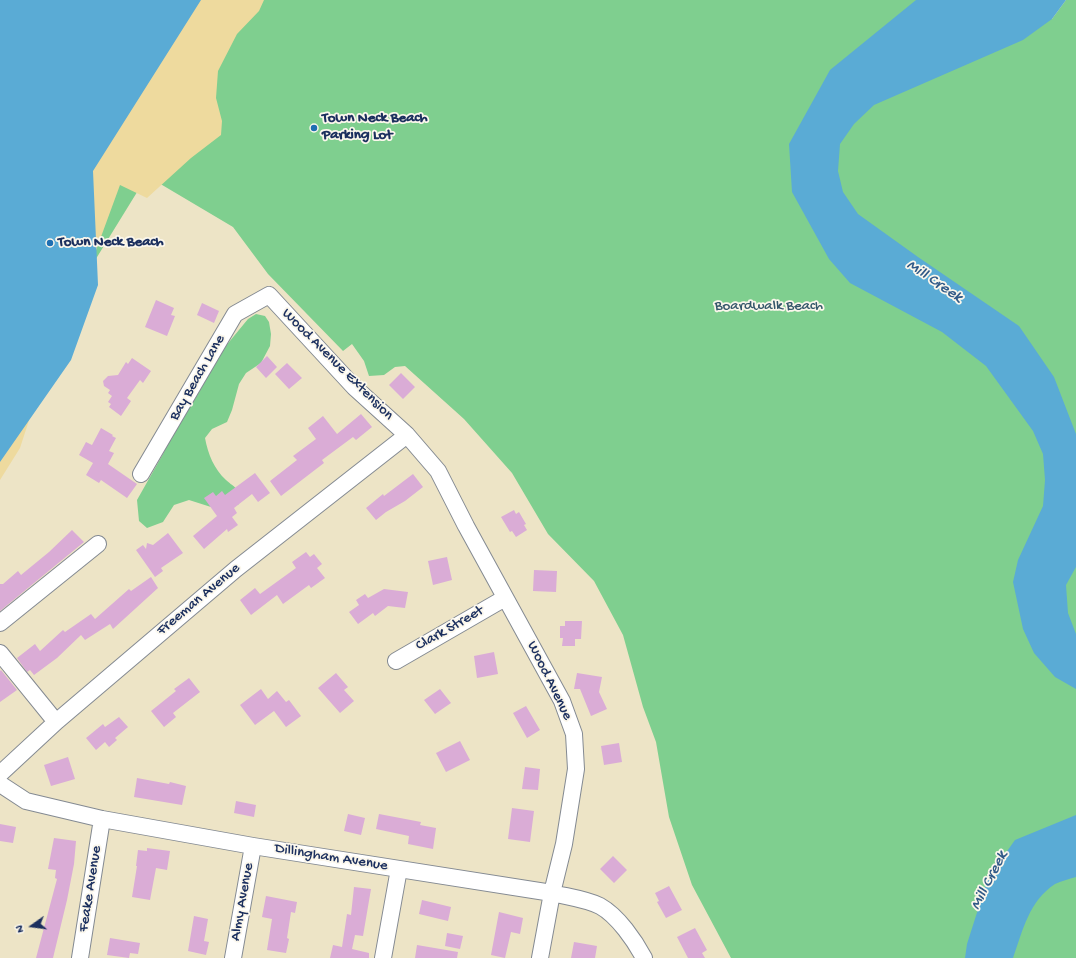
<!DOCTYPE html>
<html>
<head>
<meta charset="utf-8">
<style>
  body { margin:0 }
  #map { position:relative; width:1076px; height:958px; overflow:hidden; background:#ede4c6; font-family:"Gochi Hand",sans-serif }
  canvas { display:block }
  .north { position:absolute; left:12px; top:906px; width:40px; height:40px; -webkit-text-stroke:3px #fbf7ec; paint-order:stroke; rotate:256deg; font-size:11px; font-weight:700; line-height:16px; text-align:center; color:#1b2f5e }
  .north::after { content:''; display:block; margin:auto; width:14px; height:18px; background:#1b2f5e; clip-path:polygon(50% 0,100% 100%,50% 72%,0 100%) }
</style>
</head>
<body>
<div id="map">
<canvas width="1076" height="958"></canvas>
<div class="north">N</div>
</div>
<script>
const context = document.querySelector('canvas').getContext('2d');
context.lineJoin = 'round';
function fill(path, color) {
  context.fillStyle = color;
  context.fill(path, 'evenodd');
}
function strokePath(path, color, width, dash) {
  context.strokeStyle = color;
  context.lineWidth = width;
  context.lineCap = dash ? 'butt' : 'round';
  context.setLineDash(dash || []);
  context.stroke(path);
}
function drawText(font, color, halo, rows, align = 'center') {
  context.font = font + ' "Gochi Hand",sans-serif';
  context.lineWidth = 3.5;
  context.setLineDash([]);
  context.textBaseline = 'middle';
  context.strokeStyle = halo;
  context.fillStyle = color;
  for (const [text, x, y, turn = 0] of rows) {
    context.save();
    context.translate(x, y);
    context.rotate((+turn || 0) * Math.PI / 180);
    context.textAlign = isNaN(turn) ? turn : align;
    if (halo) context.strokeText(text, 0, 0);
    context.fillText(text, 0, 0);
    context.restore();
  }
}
fill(new Path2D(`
  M127,0H981L1052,19L1066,0H1076V958H731L692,885L669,817L656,742L643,707L623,635L594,581L548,534L512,473L464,419L405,366L395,367L384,375L369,376L364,361L352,344L343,351L268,274L233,227L147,176L65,309Z
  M256,314L265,316L269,322L271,334L270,346L261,363L246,373L239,384L232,410L227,422L212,429L205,438C208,454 214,469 226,480C236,489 236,485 241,499L238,505L211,507L189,500L174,505L163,522L147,528L139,521L137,500L163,454L184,410L220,353L248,319Z`), '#7fcf8f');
fill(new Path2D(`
  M120,0H264L259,11L237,34L218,71L216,98L222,121L221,135L191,158L147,198L120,185L76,305L47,365L20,448L0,480V271Z`), '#eeda9e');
fill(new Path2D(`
  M0,0H201L93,171L98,285L71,360L0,462Z
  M916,0H1066L1052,19L1023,40L874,105L854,124L840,144L838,171L843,192L858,214L918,257L1019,326L1054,377L1076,434V567L1066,585L1068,613L1076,634V689L1055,677L1034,653L1023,629L1013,582L1018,560L1043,506L1045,480L1043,454L1033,431L986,366L942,332L850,283L829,259L792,192L789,144L830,70Z
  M1076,815V877C1069,879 1061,881 1055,884C1029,901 1023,930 1013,958H965L967,944L988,878L1015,840Z`), '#5aabd5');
fill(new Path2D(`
  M156,300L174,308L171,315L175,316L167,336L145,327Z
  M202,303L219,311L214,323L197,315Z
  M267,356L277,367L266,378L256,367Z
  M132,358L151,371L143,383L140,380L127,398L131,401L121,416L109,407L111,404L108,402L112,396L108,393L110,390L104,386L103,381L108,376L118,375L126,362L128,364Z
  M287,363L302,378L289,389L275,374Z
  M401,373L415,387L403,399L389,385Z
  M361,414L372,427L356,440L353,437L322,460L324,463L281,496L270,481L297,460L293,456L316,439L308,428L323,416L337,434Z
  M101,428L113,435L112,436L116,438L109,451L114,453L108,464L137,484L127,498L101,480L99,483L86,475L93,463L79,455L86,442L92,445Z
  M255,473L270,493L258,502L252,494L234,508L237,513L232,517L238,525L228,532L227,529L204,549L193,536L217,516L204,498L213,492L216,496L222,491L225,495Z
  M413,474L423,487L405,501L386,512L376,520L366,508L383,494L384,496Z
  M514,510L516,514L519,512L526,524L524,525L527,530L516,537L512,531L510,532L501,517Z
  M72,530L84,542L0,611V584H3L18,571L21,575L49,552Z
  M168,533L183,553L161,568L163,571L155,577L136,550L143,545L146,549L147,543L153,545Z
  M306,552L310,557L314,554L322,564L317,568L325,578L311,588L309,585L283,604L277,595L251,615L240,600L255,588L260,594L296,568L292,562Z
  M447,557L452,580L433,585L428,561Z
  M534,570L557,571L556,592L533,591Z
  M151,577L158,588L113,629L110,624L85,640L81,635L57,658L34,675L30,670L27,672L17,658L35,644L40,651L63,630L65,632L91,614L95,619L129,589L131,591Z
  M384,589L408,592L405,608L388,606L375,616L373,613L358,624L349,612L359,605L356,600L365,594L368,598Z
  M565,621H582L581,639H575V646H562L563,638H560V626H565Z
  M494,652L498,674L477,678L474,656Z
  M1,670L17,690L0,702V671Z
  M336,673L348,687L344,690L354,701L340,713L318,688Z
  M577,673L602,677L599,692L607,709L591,716L580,689H574Z
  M189,678L200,692L173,713L176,717L164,727L151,711L176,691L174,689Z
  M261,689L268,699L277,691L286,702L289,700L301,716L286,727L274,711L255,725L240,705Z
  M440,689L451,703L435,714L424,700Z
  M526,706L540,730L527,738L513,713Z
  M119,717L128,727L115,738L117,740L109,747L105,742L96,750L86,738L103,724L105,727Z
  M460,741L470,760L446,772L436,753Z
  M619,743L622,762L604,765L601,746Z
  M68,757L75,779L51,786L44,765Z
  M525,767L540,769L538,790L522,789Z
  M137,778L169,784L170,782L186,786L182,805L134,797Z
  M236,801L256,805L254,817L234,813Z
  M512,808L534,811L530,842L508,839Z
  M348,814L365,818L361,835L344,831Z
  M379,814L421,822L420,825L436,828L433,849L408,844L409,836L376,829Z
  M0,824L16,827L13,843L0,841Z
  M54,838L76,841L74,864L67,900L53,958H36L57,879L55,878L56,870L48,869Z
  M147,848L170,851L167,870L156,868L150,900L132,897L137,866H136L138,850L147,851Z
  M613,856L627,870L614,883L600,869Z
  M669,886L682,910L666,918L657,902L659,901L655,893Z
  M354,887L371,889L363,936L355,935L352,949L369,953V958H330L333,945L342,947L347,914L351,915Z
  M266,896L297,902L295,913L291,912L287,938L289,939L286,953L267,950L272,919L262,917Z
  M422,900L451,907L448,921L419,914Z
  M499,912L523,918L520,934L511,932L505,958L491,955Z
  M194,916L208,919L204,941L209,942L206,955L188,951Z
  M695,928L707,950L702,953L705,958H688L677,937Z
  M447,933L463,936L460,949L445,946Z
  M110,938L140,943L138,954L130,953L129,958L107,955Z
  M574,942L597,946L595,958H571Z
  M417,945L458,952L457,958H415Z`), '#daacd6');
const minor = new Path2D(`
  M141,474L235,314L269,295L354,387L407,435L438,471L466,526L562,701L574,734L576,769L564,844L552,893L540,958
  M0,623L98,544
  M0,653L56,722
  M396,661L505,598
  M0,774L56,722L236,569L407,435
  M0,784L26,801L102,819L253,846L552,893C568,897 586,899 600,906C618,916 635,941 644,958
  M80,958L102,819
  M233,958L253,846
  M383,958L399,869`);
strokePath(minor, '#848a92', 18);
strokePath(minor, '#fff', 16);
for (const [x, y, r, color] of [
  [314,128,4,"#1f6fb2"],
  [50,243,4,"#1f6fb2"]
]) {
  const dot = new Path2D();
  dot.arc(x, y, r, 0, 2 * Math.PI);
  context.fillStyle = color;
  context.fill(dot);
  strokePath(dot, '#fbf7ec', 1.5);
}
drawText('bold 15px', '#1b2f5e', '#fbf7ec', [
  ["Town Neck Beach",322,119],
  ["Parking Lot",322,136],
  ["Town Neck Beach",58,243]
], 'left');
drawText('15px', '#34576a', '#fbf7ec', [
  ["Boardwalk Beach",769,307]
]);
drawText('15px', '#1b2f5e', '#fbf7ec', [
  ["Wood Avenue Extension",337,365,45],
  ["Bay Beach Lane",198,378,-60],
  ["Freeman Avenue",199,600,-40],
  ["Clark Street",450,629,-30],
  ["Wood Avenue",549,681,64],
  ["Dillingham Avenue",331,858,9],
  ["Feake Avenue",91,889,-81],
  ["Almy Avenue",243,902,-80]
]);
drawText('italic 16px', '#315a88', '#fbf7ec', [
  ["Mill Creek",934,282,34],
  ["Mill Creek",990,881,-63]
]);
</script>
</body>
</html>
